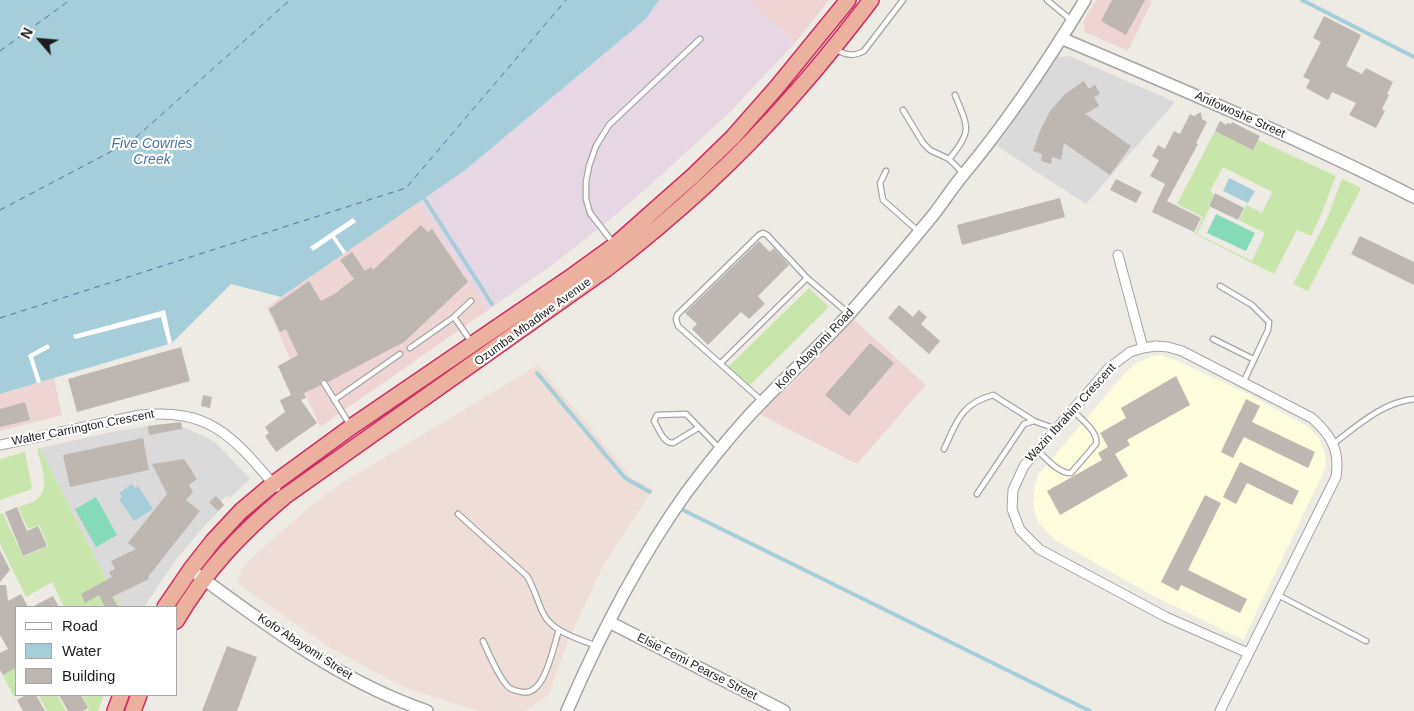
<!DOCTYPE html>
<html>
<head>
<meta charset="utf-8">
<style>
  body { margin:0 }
  #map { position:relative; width:1414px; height:711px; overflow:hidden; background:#eeebe4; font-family:Arial,sans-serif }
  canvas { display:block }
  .legend { position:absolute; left:15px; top:606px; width:162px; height:90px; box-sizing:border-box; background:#fff; border:1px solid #a5a5a5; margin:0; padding:6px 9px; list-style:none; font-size:15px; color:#1d1d1d }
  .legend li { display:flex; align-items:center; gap:10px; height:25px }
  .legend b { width:25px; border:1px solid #a5a5a5 }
  .north { position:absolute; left:15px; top:15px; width:50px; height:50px; -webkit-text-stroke:4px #fff; paint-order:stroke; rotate:297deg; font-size:14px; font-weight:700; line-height:20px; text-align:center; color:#1d1d1d }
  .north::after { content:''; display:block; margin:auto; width:18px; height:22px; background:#1d1d1d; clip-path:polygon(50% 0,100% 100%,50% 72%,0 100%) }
</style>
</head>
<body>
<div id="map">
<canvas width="1414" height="711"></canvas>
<ul class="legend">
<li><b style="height:6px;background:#fff"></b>Road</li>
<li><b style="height:14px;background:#a6ceda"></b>Water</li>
<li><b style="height:14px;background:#beb6b0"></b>Building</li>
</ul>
<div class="north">N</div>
</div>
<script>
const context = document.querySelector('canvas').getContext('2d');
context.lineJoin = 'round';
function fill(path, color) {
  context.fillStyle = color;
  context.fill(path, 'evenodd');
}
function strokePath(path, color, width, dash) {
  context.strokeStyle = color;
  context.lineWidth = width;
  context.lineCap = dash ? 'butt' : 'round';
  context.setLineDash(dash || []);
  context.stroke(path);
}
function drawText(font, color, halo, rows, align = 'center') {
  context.font = font + ' Arial,sans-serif';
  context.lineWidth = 4.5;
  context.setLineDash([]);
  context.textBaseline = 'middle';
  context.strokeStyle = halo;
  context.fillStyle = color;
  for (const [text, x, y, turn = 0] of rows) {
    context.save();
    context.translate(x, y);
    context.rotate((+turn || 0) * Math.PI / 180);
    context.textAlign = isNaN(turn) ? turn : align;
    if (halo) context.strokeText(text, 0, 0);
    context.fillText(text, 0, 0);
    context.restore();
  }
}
fill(new Path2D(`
  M1069,56L1175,102L1086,204L997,146L1058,57Z
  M160,424L173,428L182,427L204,436L216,443L250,479L230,498L227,495L221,501L224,505L201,530L175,561L144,607H120L40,448L111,432Z`), '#dbdada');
fill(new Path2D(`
  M748,0H829L795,43Z
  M1096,0H1149L1152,1L1128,51L1085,32L1083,22Z
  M418,202L488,310L320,427L267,307Z
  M853,319L926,385L857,464L759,414L804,372Z
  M54,378L62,415L0,431V394Z`), '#eed5d3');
fill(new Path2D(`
  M659,0H748L795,43L728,114L647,188L601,227L548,268L488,310L418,202L464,171L646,19Z`), '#e7d6e4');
fill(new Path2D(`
  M1160,355L1176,360L1246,393L1300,422L1312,430L1320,440L1325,453L1326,465L1320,480L1243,640L1148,593L1055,540L1038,522L1035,514L1033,502L1035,485L1038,475L1125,373L1135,364L1152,356Z`), '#fdfddd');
fill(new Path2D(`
  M538,365L632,478L653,489L605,562L570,636L548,695L525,711H479L411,690L382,676L329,647L238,584L241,570L250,559L308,508L339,485Z`), '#efded7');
fill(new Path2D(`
  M1230,127L1336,176L1320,217L1311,236L1297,230L1274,274L1195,234L1203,217L1177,204L1215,131L1225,136ZM1223,167L1272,192L1262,213L1246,205L1239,220L1265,233L1252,261L1197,234L1210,207L1208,206L1214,194L1210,191Z
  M1342,179L1361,188L1308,291L1293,284L1327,219Z
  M809,288L829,307L750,385L728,367Z
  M40,448L120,607H64L52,582L26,597L0,544V514L3,513L23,557L48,546L39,525L28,529L18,507C24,505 32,503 37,499C52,489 40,462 37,449Z
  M25,452L32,487L29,490L0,500V459Z
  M16,668V695H18L14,697L3,675Z
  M38,695H57L66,711H47Z
  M82,695H104L98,711H86L89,709Z`), '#c8e6ab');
fill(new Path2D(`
  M1216,214L1255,233L1246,251L1207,233Z
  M96,497L117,535L96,547L75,509Z`), '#85dab9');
fill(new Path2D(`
  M0,0H659L646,19L464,171L281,297L231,284L172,343L0,394Z
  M1229,178L1255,191L1248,203L1223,191Z
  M132,484L135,488L138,486L153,509L134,521L119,499L122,497L119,493Z`), '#a6ceda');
fill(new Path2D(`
  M353,218L356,222L335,236L346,252L343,254L332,238L313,251L310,247Z
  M165,310L172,343L168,344L161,317L75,339L73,335Z
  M48,344L50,348L33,357L41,382L37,383L28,355Z`), '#fff');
strokePath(new Path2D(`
  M1302,0L1414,57
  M424,198L492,304
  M537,373L625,478L650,492
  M683,510L1090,711`), '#a6ceda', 4);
strokePath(new Path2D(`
  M0,51L70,0
  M0,210L133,140L290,0
  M0,318L406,188L566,0`), '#4b76a1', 1, [6, 5]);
fill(new Path2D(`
  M1112,0H1145L1126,35L1101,21Z
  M1324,16L1361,35L1346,66L1362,74L1366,68L1393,82L1387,94L1389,95L1382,109L1385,111L1376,128L1349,115L1356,103L1332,92L1328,100L1306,88L1310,80L1303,77L1321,42L1313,38Z
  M1084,81L1089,89L1095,85L1100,94L1094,97L1099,106L1085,114L1131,146L1110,175L1064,143L1061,160L1052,157L1051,164L1041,161L1042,154L1033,151L1040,131L1050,111L1065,94Z
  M1201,112L1202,119L1207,122L1196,143L1198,144L1167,201L1201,218L1194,232L1152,212L1165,184L1150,176L1159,160L1152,156L1158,145L1165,149L1174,131L1180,134L1190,114L1194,116Z
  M1220,121L1226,125L1227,123L1231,124L1232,122L1260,136L1253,150L1215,131Z
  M1116,179L1142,192L1136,203L1110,190Z
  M1215,193L1244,208L1238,220L1209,206Z
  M1060,198L1065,217L962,245L957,225Z
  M421,225L428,232L432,229L468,282L404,342L328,382L322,379L320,382L321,385L304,393L306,398L301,400L317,423L276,452L265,436L269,433L265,427L285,412L280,400L291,395L278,366L298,355L286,329L280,332L269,309L309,281L321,301L338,292V291L354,279L340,260L352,252L365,271L371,267L373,270Z
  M1360,236L1414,262V285L1351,254Z
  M759,241L770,252L774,248L789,265L758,296L765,304L749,319L741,312L708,345L692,329L697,324L685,313Z
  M899,305L913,317L919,310L927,317L921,324L940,341L929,354L888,318Z
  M870,343L894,363L849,416L825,395Z
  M181,347L190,381L77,412L68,379Z
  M1176,376L1190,405L1127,440L1130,445L1115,454L1128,476L1060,515L1047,491L1102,460L1098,453L1108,447L1100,433L1126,418L1121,408Z
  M203,395L212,397L210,408L201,406Z
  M1246,399L1260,406L1252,422L1315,452L1308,468L1244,437L1233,458L1221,452Z
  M25,402L30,420L0,427V409Z
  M181,422L182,429L149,435L148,426Z
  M143,438L149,470L70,487L63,455Z
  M184,459L197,479L189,485L193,492L186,500L200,511L148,577L149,579L112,597L118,607H105L99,595L85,603L81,594L112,577L109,572L115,569L111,561L136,549L128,543L167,494L152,464Z
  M1240,462L1299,491L1292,505L1247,483L1236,504L1223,497Z
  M1205,495L1221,503L1188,570L1247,599L1240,613L1181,585L1178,591L1161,582Z
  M216,496L224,505L218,511L209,502Z
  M17,507L27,531L38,526L47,546L23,556L5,512Z
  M0,550L10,570L0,582Z
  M0,585H6L8,601L21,594L28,607H16V668L3,675L0,670V653L8,649L0,635Z
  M53,596L59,607H32Z
  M227,646L257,657L237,711H202Z
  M26,695H36L45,711H23L17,700Z
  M59,695H81L88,708L83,711H68Z`), '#beb6b0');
const service = new Path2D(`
  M1047,0L1071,20
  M836,50C847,55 853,57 864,51L903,0
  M903,110L923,143L930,150L949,159L963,173
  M949,159C973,131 968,127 955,95
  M886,171L880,183L883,200L918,231
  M614,244L590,213L586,199V182L589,166L596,146L609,125L700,39
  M1220,286L1252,305L1269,322L1268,330L1243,383
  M454,317L472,343
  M1213,339L1253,359
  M410,348L454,317L471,301
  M721,363L807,278
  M324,383L350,425
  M334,400L400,354
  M761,400L678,326L676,319L677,315L759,235L763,233L767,235L807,278L848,313
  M698,428L673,443C663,443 659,429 654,421L657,415L686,414L719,448
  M1333,444C1357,426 1383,402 1414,399
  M944,449C957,421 961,404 993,395L1034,421
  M1037,450C1046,458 1059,474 1071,473L1096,444C1099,432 1080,418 1072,410
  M977,494L1024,424L1034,421L1056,429
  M458,514L527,576C534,588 537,600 543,613C552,632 577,638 596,646
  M1278,595L1366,641
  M483,641C489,654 497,673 505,683C508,689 515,691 522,692C545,697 553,647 559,630`);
const minor = new Path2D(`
  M1118,255L1143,348
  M0,445L140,415C211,408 233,437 276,487
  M1220,711L1336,477C1340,451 1332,436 1312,418L1182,351L1168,347L1156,346L1143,348L1130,352L1109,368L1024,466L1013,490L1012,509L1020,530L1039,549L1166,617L1248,653`);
const tertiary = new Path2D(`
  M1063,39C1181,89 1300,139 1414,197
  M198,575C270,628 342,682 427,711
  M609,622L784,711
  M567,711C599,637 639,559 686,493C710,461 735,429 763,401C792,371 823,343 851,312C879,280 907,247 934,214C944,201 953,187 963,175C1009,120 1048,61 1085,0`);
const trunk = new Path2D(`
  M165,607L191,569L213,541L241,511L273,484L351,427L568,279L615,245L694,175L733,137L777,87L848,0
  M176,621C206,570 240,534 284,497L605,270C671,219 734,163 789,100C818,68 845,34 871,0
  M115,711L121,695
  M133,711L139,695`);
strokePath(service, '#a4a4a4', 7);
strokePath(minor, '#a4a4a4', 11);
strokePath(tertiary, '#a4a4a4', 14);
strokePath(trunk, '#d12c64', 18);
strokePath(service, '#fff', 4.5);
strokePath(minor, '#fff', 9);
strokePath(tertiary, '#fff', 11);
strokePath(trunk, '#ecb09e', 15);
drawText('12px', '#1d1d1d', '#fff', [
  ["Anifowoshe Street",1240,115,24],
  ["Ozumba Mbadiwe Avenue",533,322,-36],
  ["Kofo Abayomi Road",815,349,-46],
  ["Waziri Ibrahim Crescent",1071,413,-48],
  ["Walter Carrington Crescent",83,428,-11],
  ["Kofo Abayomi Street",305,647,33],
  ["Elsie Femi Pearse Street",697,667,27]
]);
drawText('italic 14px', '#4b76a1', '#fff', [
  ["Five Cowries",152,144],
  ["Creek",152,160]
]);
</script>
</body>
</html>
